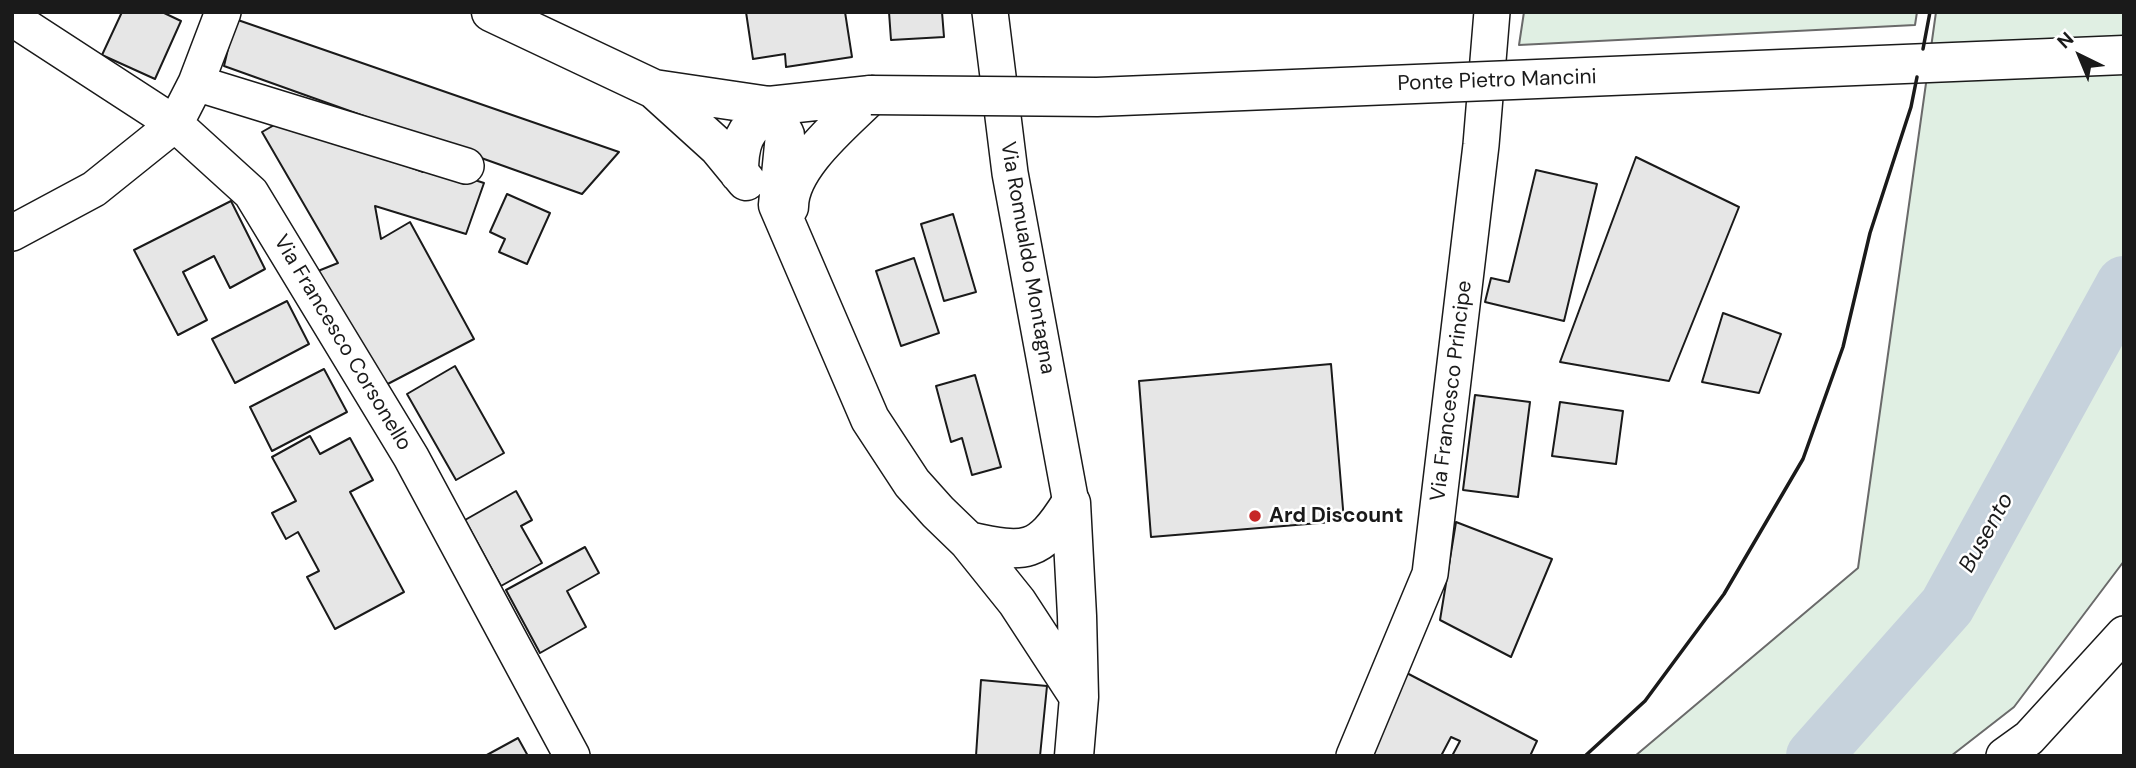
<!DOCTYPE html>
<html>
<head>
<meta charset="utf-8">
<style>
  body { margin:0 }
  #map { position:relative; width:2136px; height:768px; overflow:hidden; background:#fff; font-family:"DM Sans",sans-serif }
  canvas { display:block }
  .frame { position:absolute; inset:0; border:14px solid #1a1a1a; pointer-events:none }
  .north { position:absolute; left:2045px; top:21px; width:70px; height:70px; -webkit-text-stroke:5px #fff; paint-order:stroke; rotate:317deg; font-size:19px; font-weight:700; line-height:28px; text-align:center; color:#1a1a1a }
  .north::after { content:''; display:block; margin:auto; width:24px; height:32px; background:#1a1a1a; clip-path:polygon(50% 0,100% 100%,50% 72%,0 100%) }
</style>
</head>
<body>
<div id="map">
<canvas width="2136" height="768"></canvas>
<div class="frame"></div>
<div class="north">N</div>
</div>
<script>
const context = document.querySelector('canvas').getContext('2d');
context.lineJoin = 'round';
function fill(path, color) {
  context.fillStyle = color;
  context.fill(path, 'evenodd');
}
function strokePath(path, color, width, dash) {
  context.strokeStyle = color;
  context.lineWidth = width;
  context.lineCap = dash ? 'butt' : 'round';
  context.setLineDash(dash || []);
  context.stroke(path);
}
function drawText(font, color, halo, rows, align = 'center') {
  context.font = font + ' "DM Sans",sans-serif';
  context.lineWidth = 5;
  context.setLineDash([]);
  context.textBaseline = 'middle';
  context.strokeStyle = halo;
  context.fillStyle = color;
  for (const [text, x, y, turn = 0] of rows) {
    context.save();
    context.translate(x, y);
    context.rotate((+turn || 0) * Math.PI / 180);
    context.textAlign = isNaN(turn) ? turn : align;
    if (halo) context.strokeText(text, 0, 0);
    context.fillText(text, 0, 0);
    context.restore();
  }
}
const green = new Path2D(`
  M1524,12H1917L1915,25L1519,45Z
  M1936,12H2124V561L2014,707L1951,756H1635L1858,568Z`);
fill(green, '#e0efe3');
strokePath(green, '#6a6a6a', 2);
strokePath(new Path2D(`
  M1814,756L1947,606L2124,284`), '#c6d2dc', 56);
const building = new Path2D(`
  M122,12H162L181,21L155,79L102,55Z
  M746,12H845L852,57L786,67L785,54L753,59Z
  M889,12H942L944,37L891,40Z
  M235,19L619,152L582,194L224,66Z
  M283,120L423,172L425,164L484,183L466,234L375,206L381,239L410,222L474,339L380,388L318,271L338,263L262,132Z
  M1636,157L1739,207L1669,381L1560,362Z
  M1536,170L1597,184L1564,321L1485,302L1491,278L1509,282Z
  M507,194L550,213L527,264L499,252L505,239L490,232Z
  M231,201L265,269L230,288L214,256L183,272L207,320L178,335L134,250Z
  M953,214L976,292L944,301L921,224Z
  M914,258L939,333L901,346L876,271Z
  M287,301L309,344L235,383L212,339Z
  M1723,313L1781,334L1759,393L1702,382Z
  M1331,364L1344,521L1151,537L1139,381Z
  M455,366L504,453L456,480L407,394Z
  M324,369L347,412L272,451L250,407Z
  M975,375L1001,467L972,475L962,438L951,442L936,386Z
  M1475,395L1530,402L1518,497L1463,490Z
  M1560,402L1623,411L1616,464L1552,456Z
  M310,436L320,454L350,438L373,480L350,492L404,592L335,629L307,577L319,571L298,532L286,539L272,513L296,501L272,457Z
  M516,491L532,520L521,526L542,563L501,586L465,520Z
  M1456,522L1552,559L1511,657L1440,620Z
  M585,547L599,573L567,591L586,627L540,653L506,590Z
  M1401,670L1537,741L1530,756H1452L1460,741L1451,737L1441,756H1368Z
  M981,680L1047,686L1040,756H976Z
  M518,738L528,756H485Z`);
fill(building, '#e6e6e6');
strokePath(building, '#1a1a1a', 2);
const minor = new Path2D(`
  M990,12L1010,173L1071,503
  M12,18L175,124L251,193L411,457L572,756
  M196,83L466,166
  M12,233L94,189L175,124L196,83L223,12
  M1354,756L1430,574L1481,145L1492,12
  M2004,756L2029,738L2124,634`);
const major = new Path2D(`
  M491,12L654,89L769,106L871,95
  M654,89L718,147L746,181
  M739,173C739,137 746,132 769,106L785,135L778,205L870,419L912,483L938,512L968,541L1017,602L1079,697
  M789,207C789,166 843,123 871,95
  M1071,503L1077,616L1079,697L1074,756
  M968,541C1026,554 1039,554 1071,503`);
strokePath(minor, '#1a1a1a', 38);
strokePath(major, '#1a1a1a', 41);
strokePath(minor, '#fff', 35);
strokePath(major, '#fff', 38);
const majorBridge = new Path2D(`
  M871,95L1097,97L2124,55`);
strokePath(majorBridge, '#1a1a1a', 41, []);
strokePath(majorBridge, '#fff', 38);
strokePath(new Path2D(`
  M1923,49L1930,12
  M1585,756L1645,701L1724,594L1803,459L1843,347L1870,233L1911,107L1917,77`), '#1a1a1a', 3.5);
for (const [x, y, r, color] of [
  [1255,516,7,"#c62828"]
]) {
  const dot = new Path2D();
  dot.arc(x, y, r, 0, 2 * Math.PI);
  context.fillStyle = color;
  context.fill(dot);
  strokePath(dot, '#fff', 2.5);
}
drawText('21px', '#1a1a1a', '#fff', [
  ["Ponte Pietro Mancini",1497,81,-2],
  ["Via Romualdo Montagna",1027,258,80],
  ["Via Francesco Corsonello",342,343,59],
  ["Via Francesco Principe",1452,391,-83]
]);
drawText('bold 21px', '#1a1a1a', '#fff', [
  ["Ard Discount",1269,516]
], 'left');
drawText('italic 23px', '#1a1a1a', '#fff', [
  ["Busento",1987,533,-61]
]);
</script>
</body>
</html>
